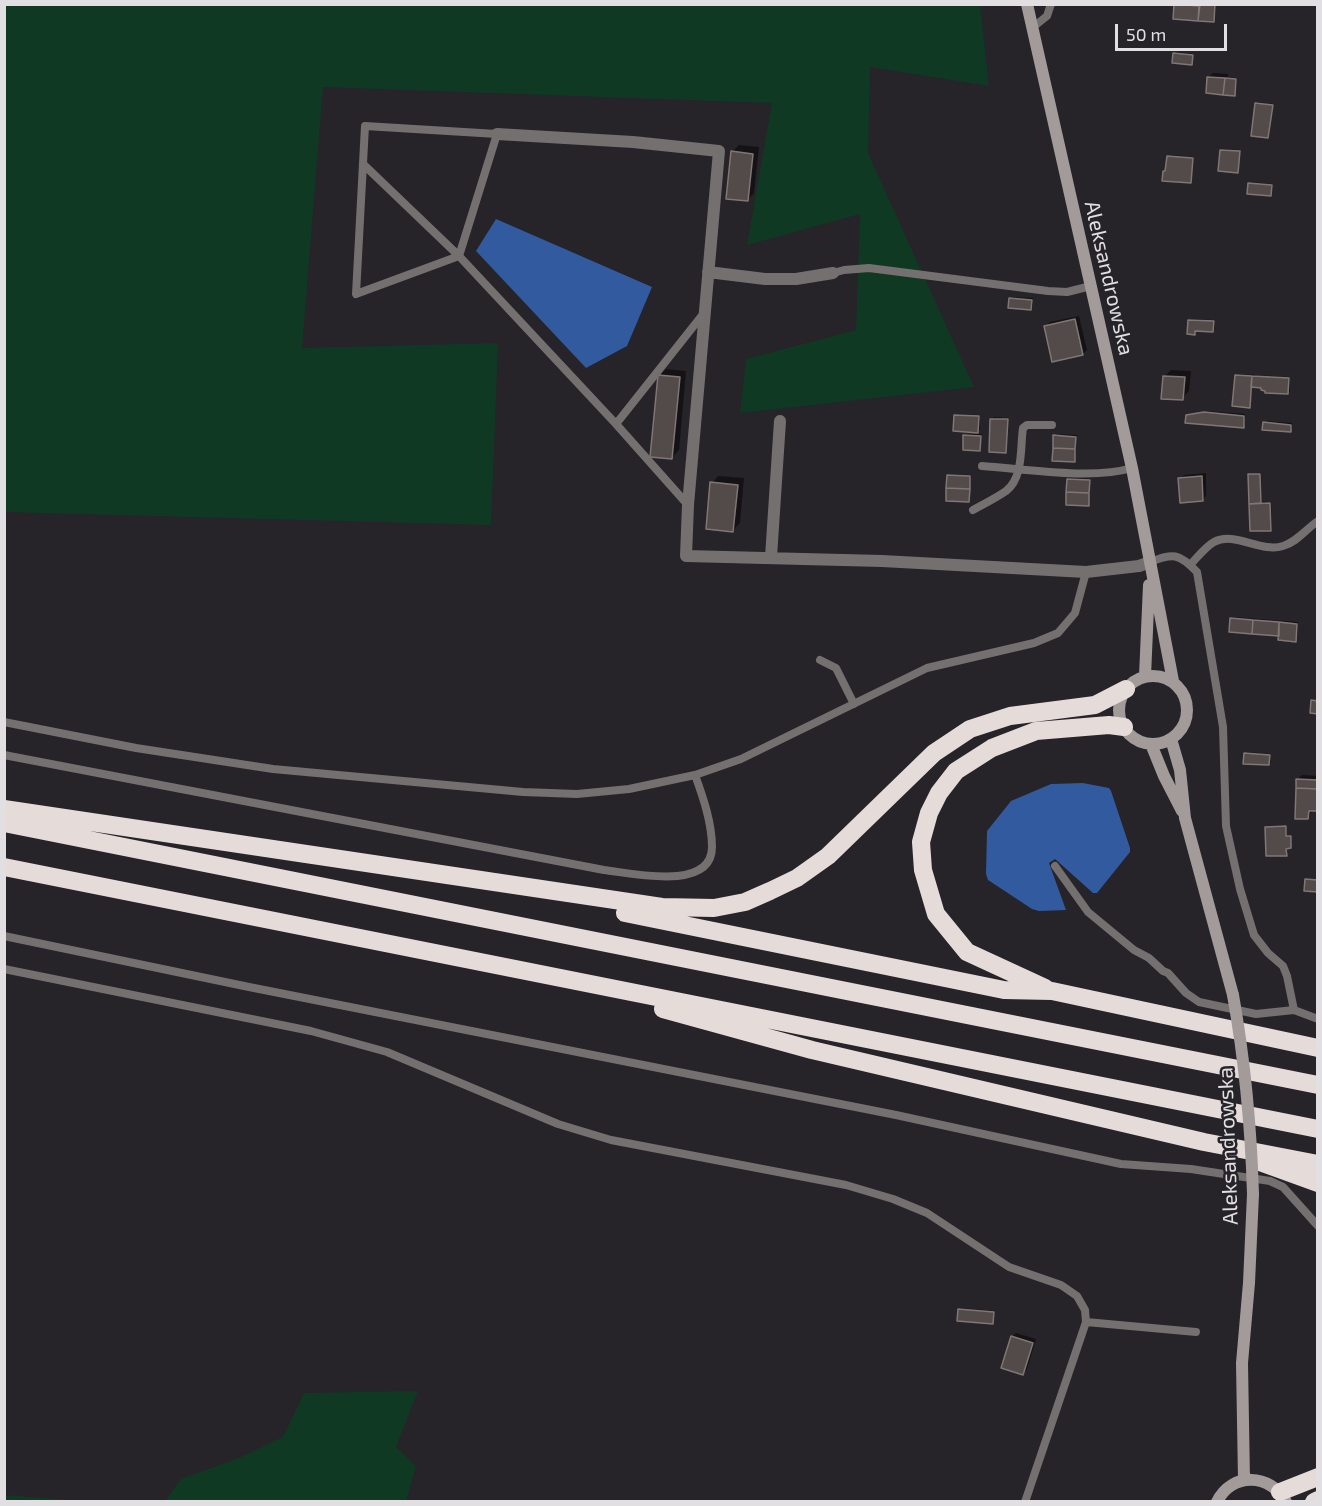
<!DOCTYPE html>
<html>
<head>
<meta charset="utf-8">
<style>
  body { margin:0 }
  #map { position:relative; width:1322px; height:1506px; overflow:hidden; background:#262329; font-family:"Exo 2",sans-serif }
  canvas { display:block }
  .frame { position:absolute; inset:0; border:6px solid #e1dfe2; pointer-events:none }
  .scale { position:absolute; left:1115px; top:24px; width:112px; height:27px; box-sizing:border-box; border:3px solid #e1dfe2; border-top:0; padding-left:8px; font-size:18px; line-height:21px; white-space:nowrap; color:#e1dfe2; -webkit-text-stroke:4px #262329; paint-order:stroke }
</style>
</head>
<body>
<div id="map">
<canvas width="1322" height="1506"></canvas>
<div class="frame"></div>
<div class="scale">50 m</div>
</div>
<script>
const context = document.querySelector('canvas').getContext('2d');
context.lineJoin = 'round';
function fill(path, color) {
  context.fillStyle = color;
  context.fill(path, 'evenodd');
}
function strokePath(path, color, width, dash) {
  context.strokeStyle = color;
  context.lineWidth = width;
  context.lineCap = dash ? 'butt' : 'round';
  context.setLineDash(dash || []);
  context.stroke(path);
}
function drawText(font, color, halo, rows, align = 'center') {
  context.font = font + ' "Exo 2",sans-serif';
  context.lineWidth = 5;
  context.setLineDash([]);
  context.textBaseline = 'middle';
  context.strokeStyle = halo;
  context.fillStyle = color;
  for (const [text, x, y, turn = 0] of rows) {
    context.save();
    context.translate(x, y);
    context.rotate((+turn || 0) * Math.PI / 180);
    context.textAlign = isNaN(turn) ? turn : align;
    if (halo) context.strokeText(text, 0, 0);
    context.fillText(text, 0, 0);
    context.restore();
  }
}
fill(new Path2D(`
  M5,5H980L989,86L870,67L868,153L974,387L740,413L746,359L856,330L860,214L747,245L772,103L323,87L302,348L498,343L491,525L5,512Z
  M418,1391L396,1447L416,1466L406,1501H165L181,1479L239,1458L283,1437L304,1393Z
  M4,1495H5L85,1501H5Z`), '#103924');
fill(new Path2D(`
  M496,219L652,287L627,346L586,368L476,251Z
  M1083,783L1109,788L1111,791L1130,848V852L1097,893H1093L1055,859L1049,863L1066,910L1039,911L1032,909L988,880L986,874L987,831L1011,801L1051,784Z`), '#325a9e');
fill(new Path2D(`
  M1175,4H1216L1215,19L1214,21L1174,17Z
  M1176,52L1194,54L1193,62L1192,63L1174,54Z
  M1213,73L1228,74V77L1237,78L1236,92L1234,94L1209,77Z
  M1258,102L1274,104L1268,136L1257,104Z
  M739,145L759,147L754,193L748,200L732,152Z
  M1224,149L1240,150L1237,171L1222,150Z
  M1170,155L1194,157L1190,182L1164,172Z
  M1251,182L1273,184L1272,193L1271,194L1250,184Z
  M1012,297L1033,298V306L1031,308L1010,299Z
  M1079,316L1087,350L1083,354L1046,326L1050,322Z
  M1191,319L1215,320V328L1213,330L1196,329L1194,333L1190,321Z
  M666,369L686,371L679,450L672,457L659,376Z
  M1171,370L1191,371L1189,391L1182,398L1164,377Z
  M1238,374L1290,377V391L1288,393L1252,386L1250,406L1236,376Z
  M1207,411L1245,414V425L1243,426L1188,415Z
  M957,414L980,415V429L977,432L956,415Z
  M994,417L1009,418L1007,450L1006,451L992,419Z
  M1266,421L1292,423V429L1290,430L1265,423Z
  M967,434H982L979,449L965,435Z
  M1056,434L1077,435L1074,461L1055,436Z
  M1206,473V496L1202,500L1180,479L1184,475Z
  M1251,473H1261L1262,502H1271L1272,527L1271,529L1252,530L1250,475Z
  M950,474L971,475L970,499L968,500L948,476Z
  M718,476L744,478L740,523L733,530L712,483Z
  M1070,478L1091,479L1088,505L1068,480Z
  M1233,617L1298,622L1297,639L1295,640L1231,619Z
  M1247,752L1271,754V762L1269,764L1246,754Z
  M1302,775L1318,776V810H1313L1308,818L1298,779Z
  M1287,825V835H1292V845L1288,847L1286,854L1267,828L1268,826Z
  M961,1308L995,1311L994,1321L993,1323L959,1310Z
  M1016,1333L1036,1339L1027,1369L1023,1373L1012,1337Z`), '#0007');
const building = new Path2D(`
  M1174,4L1199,6L1198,21L1173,19Z
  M1200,4H1215L1214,22L1198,21Z
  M1173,53L1193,55L1192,65L1172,63Z
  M1207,77L1225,78L1223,95L1206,93Z
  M1225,78L1236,79L1235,96L1223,95Z
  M1255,103L1273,105L1268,138L1251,136Z
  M1220,150L1240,151L1238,173L1218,171Z
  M731,151L753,154L748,201L726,199Z
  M1167,156L1193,158L1191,183L1162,181L1163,171H1165Z
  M1248,183L1272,185L1271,196L1247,194Z
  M1009,298L1032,300L1031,310L1008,308Z
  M1075,319L1083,355L1052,362L1044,326Z
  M1188,320L1214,321L1213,332L1195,331V335L1187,334Z
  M658,375L680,377L672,459L650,457Z
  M1235,375L1252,376L1250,408L1232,406Z
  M1163,376L1185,377L1183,400L1161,399Z
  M1252,376L1289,378L1288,394L1265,393V391L1261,390V388L1251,387Z
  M1204,412L1244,416V428L1185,423L1186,415Z
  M954,415L979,416L978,433L953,431Z
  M990,419H1008L1006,453L989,452Z
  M1263,422L1291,425V432L1262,430Z
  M963,435L981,436L980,451L963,450Z
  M1053,435L1076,437L1075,449L1053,448Z
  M1053,448L1075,449V462L1052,461Z
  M1248,474H1260L1261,503L1249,504Z
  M947,475L970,476V489L946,488Z
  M1202,476L1203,501L1180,503L1178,478Z
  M1067,479L1090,480L1089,493L1066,492Z
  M710,482L738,485L733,532L706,529Z
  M946,488L970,489L969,502L946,501Z
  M1066,492L1089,493V506L1066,505Z
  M1270,503L1271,531H1250L1249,504Z
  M1230,618L1253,620L1252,634L1229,632Z
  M1253,620L1279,622V636L1252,634Z
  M1279,622L1297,624L1296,642L1278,640Z
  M1311,700L1318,701V714L1310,713Z
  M1244,753L1270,755L1269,765L1243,764Z
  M1296,779L1318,780V789L1296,788Z
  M1296,788L1318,789V811H1309L1308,819H1295Z
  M1286,826V836H1291V848L1286,849L1287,856H1266L1265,827Z
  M1305,879L1318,880V892L1304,891Z
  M958,1309L994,1312L993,1324L957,1321Z
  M1011,1336L1033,1343L1023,1375L1001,1368Z`);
fill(building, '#534b49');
strokePath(building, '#807775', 1.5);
strokePath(new Path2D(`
  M1032,28L1047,16L1051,4
  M365,126L497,134L459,256L356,294Z
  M363,164L459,256L616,424L688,505
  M833,273L844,270L869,268L1048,291L1067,292L1091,286
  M616,424L704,313
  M982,466C1025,469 1092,480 1132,468
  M973,510C984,504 996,498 1006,491C1024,477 1020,447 1023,428L1027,425H1052
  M1150,562C1173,553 1179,553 1197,572L1223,727L1226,826L1240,889L1254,935L1268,953L1283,966L1287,976L1294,1010
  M1190,565C1197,558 1205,547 1214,542C1234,531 1261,553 1283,546C1297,542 1306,529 1318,521
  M820,660L836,668L854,704
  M4,722L136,748L273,769L523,792L577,794L629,789L695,775L741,759L927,668L1034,643L1058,633L1075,613L1086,572
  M4,755L604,870C631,873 712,892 712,847C712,823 703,797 695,775
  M1055,866L1088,912L1134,950L1149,958L1163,971L1168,973L1186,993L1199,1002L1256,1014L1294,1010L1318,1019
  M4,936L249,987L896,1115L1121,1164L1191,1169L1270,1181L1283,1187L1318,1226
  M4,969L311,1031L387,1052L558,1124L611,1140L846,1185L893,1199L927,1213L1009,1267L1061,1285L1077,1296L1085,1310L1086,1322L1025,1502
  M1086,1322L1196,1332`), '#74706f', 8);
strokePath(new Path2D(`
  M497,134L633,142L719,151L688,505L686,556L882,561L1086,572L1139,566L1150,562
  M708,272L765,279H796L833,273
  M771,557L780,421`), '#74706f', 12);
strokePath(new Path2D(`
  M1027,4L1132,468L1173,681
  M1145,676L1149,585
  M1119 710a34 34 0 1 1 68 0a34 34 0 1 1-68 0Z
  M1171,739L1180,770L1185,818L1233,995
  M1151,744L1164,776L1182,811
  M1244,1480L1242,1363L1249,1283L1253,1194
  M1217,1502C1231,1472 1271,1473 1286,1502`), '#a29b9a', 12);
strokePath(new Path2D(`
  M4,809L662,907L714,908L745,902L770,891L797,878L828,856L934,753L970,729L1010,716L1095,705L1126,689
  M4,823L1318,1085
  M4,867L1318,1129
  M625,913L1004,990L1052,991L1318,1048
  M1045,988L967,952L936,914L923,870L921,842L929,813L939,793L956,771L992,748L1036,731L1109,725L1124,727
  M663,1009L812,1050L1204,1142L1318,1164
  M1260,1162L1318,1183
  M1280,1492L1318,1477
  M1314,1502L1318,1500`), '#e5dbd9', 18);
strokePath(new Path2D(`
  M1233,995C1245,1062 1251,1127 1253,1194`), '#a29b9a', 12);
drawText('21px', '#e1dfe2', '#262329', [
  ["Aleksandrowska",1109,278,77],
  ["Aleksandrowska",1228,1146,-92]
]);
</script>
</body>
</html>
